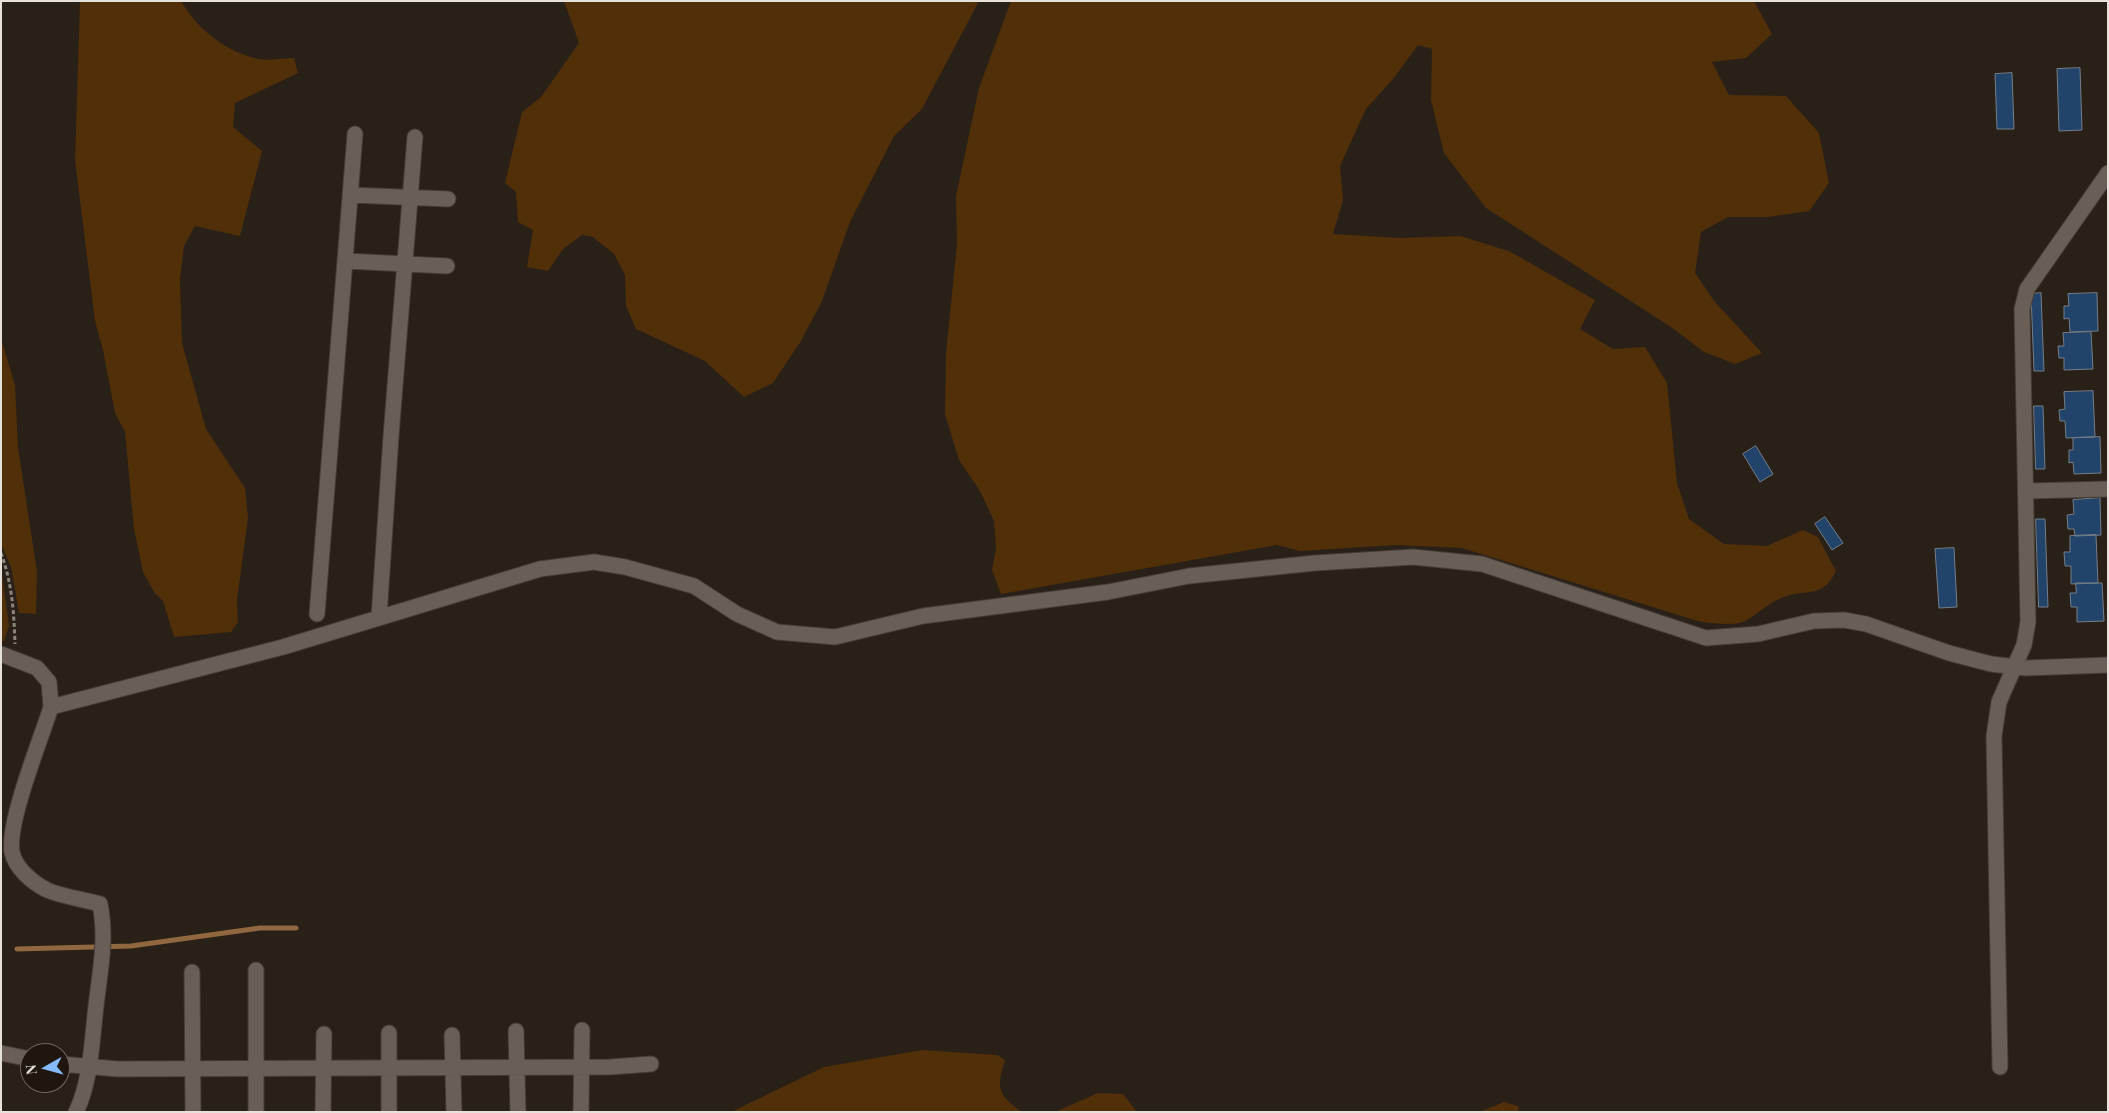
<!DOCTYPE html>
<html>
<head>
<meta charset="utf-8">
<style>
  body { margin:0 }
  #map { position:relative; width:2109px; height:1113px; overflow:hidden; background:#292018; font-family:"Playfair Display",serif }
  canvas { display:block }
  .frame { position:absolute; inset:0; border:2px solid #e7e1dc; pointer-events:none }
  .north { position:absolute; left:20px; top:1043px; width:50px; height:50px; box-sizing:border-box; background:#1f160f; border:1px solid #6f6761; border-radius:50%; rotate:263deg; font-size:14px; font-weight:700; line-height:20px; text-align:center; color:#e7e1dc }
  .north::after { content:''; display:block; margin:auto; width:18px; height:22px; background:#85bbfb; clip-path:polygon(50% 0,100% 100%,50% 72%,0 100%) }
</style>
</head>
<body>
<div id="map">
<canvas width="2109" height="1113"></canvas>
<div class="frame"></div>
<div class="north">N</div>
</div>
<script>
const context = document.querySelector('canvas').getContext('2d');
context.lineJoin = 'round';
function fill(path, color) {
  context.fillStyle = color;
  context.fill(path, 'evenodd');
}
function strokePath(path, color, width, dash) {
  context.strokeStyle = color;
  context.lineWidth = width;
  context.lineCap = dash ? 'butt' : 'round';
  context.setLineDash(dash || []);
  context.stroke(path);
}
fill(new Path2D(`
  M80,1H181C198,30 226,52 259,59C270,61 283,58 294,58L298,73L235,103L233,127L262,151L240,236L195,226L184,246L180,279L182,343L206,429L245,488L248,518L237,600L238,622L231,632L174,637L163,601L154,592L143,572L134,529L125,432L115,413L103,350L95,321L75,160Z
  M564,1H979L922,109L894,136L850,222L822,301L801,341L773,383L744,397L705,361L636,329L626,306L625,275L614,254L593,237L582,235L563,249L548,271L527,267L533,230L518,222L516,192L505,183L522,112L541,97L579,43Z
  M1011,1H1754L1772,34L1746,58L1712,62L1729,95L1786,96L1819,133L1829,183L1809,211L1768,217H1728L1701,232L1695,273L1715,302L1762,353L1735,364L1704,352L1671,327L1486,208L1444,153L1431,100L1432,49L1418,45L1393,79L1366,109L1340,166L1343,200L1333,234L1401,238L1460,236L1509,251L1595,300L1580,329L1613,349L1645,347L1667,383L1677,483L1689,519L1724,544L1767,546L1803,530L1818,537L1836,571C1822,600 1807,588 1784,597C1770,602 1760,612 1747,620C1735,627 1715,623 1701,622L1462,548L1396,545L1300,551L1277,545L1001,594L992,570L996,548L994,521L980,491L959,460L945,414L946,353L957,244L956,196L979,88Z
  M1,339L15,385L18,447L37,572L36,614L19,613L11,567L1,544Z
  M1,568L9,626L4,641H1Z
  M922,1050L997,1055L1005,1060C996,1088 998,1095 1022,1112H731L824,1067Z
  M1098,1093L1123,1094L1137,1112H1055Z
  M1504,1102L1518,1106L1519,1112H1479Z`), '#512f08');
strokePath(new Path2D(`
  M17,949L131,946L260,928H296`), '#916740', 5);
const building = new Path2D(`
  M2080,68L2082,130L2059,131L2057,69Z
  M2012,73L2014,129H1997L1995,74Z
  M2041,293L2044,371H2034L2031,294Z
  M2097,293L2098,331L2070,332L2069,318L2064,319V306H2069L2068,294Z
  M2091,332L2093,369L2064,370V358H2059L2058,346H2064L2063,333Z
  M2093,391L2095,437L2066,438L2065,421H2060L2059,410L2065,409L2064,392Z
  M2034,406H2043L2045,469H2036Z
  M2100,437L2101,473L2074,474L2073,462L2069,463V450H2073V438Z
  M1756,446L1773,474L1760,482L1743,454Z
  M2100,498L2101,535L2075,536L2074,529H2068L2067,515L2074,514L2073,500Z
  M1825,517L1843,543L1832,550L1815,524Z
  M2036,519H2045L2048,607H2039Z
  M2096,535L2098,583L2071,584V566H2065L2064,552H2070V536Z
  M1954,548L1957,607L1939,608L1935,549Z
  M2076,583H2102L2104,621L2077,622V607H2071L2070,593H2076Z`);
fill(building, '#22446a');
strokePath(building, '#757e89', 1);
const minor = new Path2D(`
  M351,195L448,199
  M346,261L447,266
  M2027,491L2108,489
  M317,614L355,134
  M379,617L391,436L415,137
  M1,654L37,668L49,682L51,707
  M256,970V1112
  M192,972L193,1112
  M516,1031L518,1112
  M452,1035L454,1112
  M1,1053L30,1059
  M60,1064L118,1069L610,1067L651,1064
  M2000,1067L1994,736L1999,702L2024,645L2028,622L2022,309L2027,289L2108,173
  M76,1112C91,1082 92,1039 96,1006C100,971 107,939 100,904C83,899 63,897 47,890C33,883 15,868 12,852C7,822 41,739 51,707L283,647L540,569L594,562L625,567L694,586L737,614L777,632L835,637L923,616L1108,592L1189,576L1315,563L1413,557L1482,564L1706,638L1758,634L1814,621L1844,620L1866,624L1949,653L1991,664L2026,668L2108,665
  M323,1112L324,1034
  M389,1112V1033
  M581,1112L582,1030`);
strokePath(minor, '#443d38', 17);
strokePath(new Path2D(`
  M1,553C12,583 14,612 15,644`), '#8d867f', 3, [4, 2.5]);
strokePath(minor, '#6a5f56', 15);
</script>
</body>
</html>
